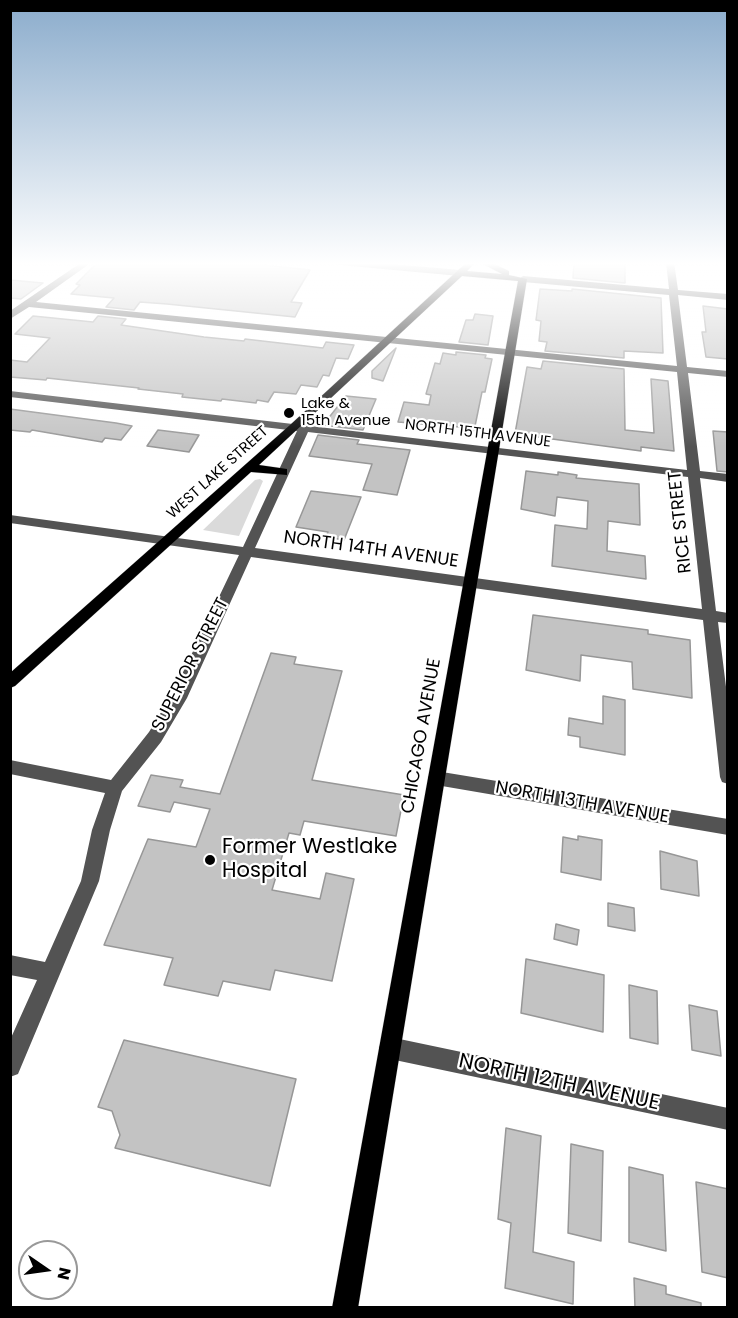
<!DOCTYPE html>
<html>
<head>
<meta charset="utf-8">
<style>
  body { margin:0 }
  #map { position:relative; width:738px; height:1318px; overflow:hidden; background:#fff; font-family:Poppins,sans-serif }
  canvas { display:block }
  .frame { position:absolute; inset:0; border:12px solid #000; pointer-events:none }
  .north { position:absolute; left:18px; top:1240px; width:60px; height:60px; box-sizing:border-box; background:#fff; border:2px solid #999; border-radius:50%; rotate:103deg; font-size:16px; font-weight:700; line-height:24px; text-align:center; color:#000 }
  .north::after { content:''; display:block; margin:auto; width:21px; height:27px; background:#000; clip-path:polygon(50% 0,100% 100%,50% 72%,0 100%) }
</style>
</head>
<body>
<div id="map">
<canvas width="738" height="1318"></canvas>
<div class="frame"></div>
<div class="north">N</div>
</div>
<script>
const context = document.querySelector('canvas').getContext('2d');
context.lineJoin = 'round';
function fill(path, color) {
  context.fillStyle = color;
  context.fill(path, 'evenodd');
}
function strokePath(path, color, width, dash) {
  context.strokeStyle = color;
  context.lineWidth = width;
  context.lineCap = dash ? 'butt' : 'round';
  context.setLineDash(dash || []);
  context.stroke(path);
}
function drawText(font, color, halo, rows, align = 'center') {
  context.font = font + ' Poppins,sans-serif';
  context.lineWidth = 4.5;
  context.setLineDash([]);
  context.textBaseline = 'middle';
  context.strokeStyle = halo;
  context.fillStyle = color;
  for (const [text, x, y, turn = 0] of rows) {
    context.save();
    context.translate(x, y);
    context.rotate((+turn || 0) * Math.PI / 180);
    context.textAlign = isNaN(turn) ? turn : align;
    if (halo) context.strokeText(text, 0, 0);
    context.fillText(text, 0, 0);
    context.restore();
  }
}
fill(new Path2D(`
  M260,479L263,481L239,536L203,530L255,480Z`), '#dadada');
const building = new Path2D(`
  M98,262H238L310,270L291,302L302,303L295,317L167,304L140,302L134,310L106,307L114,298L71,294L80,285L76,284Z
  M574,262H625V283L573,278Z
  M10,280L43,283L21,299L10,298Z
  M540,289L572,291V289L661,298L663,353L624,351V358L545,351L547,342L539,341L541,321L536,320Z
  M703,306L728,309V359L706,357L702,332H706Z
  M475,314L493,316L488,345L459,342L466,320H473Z
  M33,316L93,322L98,316L126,319L121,325L204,337L244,341L245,339L323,348L326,342L354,345L348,359L336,358L329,376L323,375L317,387L301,385L296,394L274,392L268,402L257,400L256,403L222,399L221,401L182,397L183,394L138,389L139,388L47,378L46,380L10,377V360L27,362L50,338L15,334Z
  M396,348L383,381L372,378V371Z
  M456,352L486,355L485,358L492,359L485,392H482L474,431L460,430V427L398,422L404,402L429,405L431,395L426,394L435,363L440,364L443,353L456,355Z
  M543,361L624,369L625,430L654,433L651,379L668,381L674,451L641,447V451L530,436L529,441L514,439L527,367L541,369Z
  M346,396L376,399L363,430L323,425Z
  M10,409L116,423L132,426L121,440L105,438L102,442L32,430L30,432L10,430Z
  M158,430L199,435L189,452L147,446Z
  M713,431L728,432V472L717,471Z
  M318,435L359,440L357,444L410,450L397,495L363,490L372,464L309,456Z
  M526,471L558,475V472L577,475L576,478L639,484L640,525L608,521L607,551L645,556L646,579L552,566L555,525L587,529L588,501L557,497L555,516L521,509Z
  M311,491L361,497L344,540L326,537L328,532L296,527Z
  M533,615L648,630V634L690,640L692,698L633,689L632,662L581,655L580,681L526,670Z
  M271,653L296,657L294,664L342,671L312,780L404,795L396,836L304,821L300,835L289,833L272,890L320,899L326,873L354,879L332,981L275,970L270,990L223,981L218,996L164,985L173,958L104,945L148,839L196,847L210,809L174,802L170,812L138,806L151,775L183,780L180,787L220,794Z
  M603,696L625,700V755L580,747V737L568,735L569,718L603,724Z
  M578,836L602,840L601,880L561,872L563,837L578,840Z
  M660,851L697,861L699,896L661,889Z
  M608,903L634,908L635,931L608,926Z
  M556,924L579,930L577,945L554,939Z
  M526,959L604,975L603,1032L521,1013Z
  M629,985L657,991L658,1044L630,1038Z
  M689,1005L717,1011L721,1056L692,1050Z
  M124,1040L296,1079L270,1186L115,1148L120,1135L112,1111L98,1107Z
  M506,1128L541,1136L533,1252L574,1262L573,1304L505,1288L511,1223L498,1219Z
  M571,1144L603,1151L601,1241L568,1233Z
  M629,1167L663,1175L666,1251L629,1242Z
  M696,1182L728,1189V1278L702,1272Z
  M634,1278L666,1286V1294L701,1303V1308H635Z`);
fill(building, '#c3c3c3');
strokePath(building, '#979797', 1.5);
const major = new Path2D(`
  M467,262H476L467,271L502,274L479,262H490L509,271V275L527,279L358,1308H332L518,281L462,276L259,465L287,469V475L251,472L15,686L10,688V673L290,425Z`);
strokePath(major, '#dbdbdb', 1);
fill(new Path2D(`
  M82,262H92L36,302L677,366L669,295L523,282L519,279L523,276L669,289L666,262H674L678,290L728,294V300L678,295L687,367L728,371V377L688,373L700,471L728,474V482L700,478L716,611L728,613V623L718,622L728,703V784L722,782L720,777L703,620L251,557L187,698L161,742L122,791L110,830L99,881L18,1074L10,1077V1040L37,980L10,975V955L45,962L81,881L92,830L105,793L10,774V760L111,780L149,732L174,691L239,555L10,523V515L243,547L297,431L10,397V391L687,470L677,372L29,307L10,319V311ZM308,432L688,477L702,609L255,548Z
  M335,262H370L460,270L464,273L460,276L339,265Z
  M436,771L728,819V835L436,785L430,783L428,778L430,773Z
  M390,1037L728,1108V1130L390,1059L382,1056L379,1048L382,1040Z`), '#535353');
fill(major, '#000');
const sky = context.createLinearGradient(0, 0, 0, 447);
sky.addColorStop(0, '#8baccc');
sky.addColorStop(0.59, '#fff');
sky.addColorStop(1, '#ffffff00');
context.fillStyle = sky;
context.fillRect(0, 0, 738, 447);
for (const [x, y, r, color] of [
  [289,413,6,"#000"],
  [210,860,6,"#000"]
]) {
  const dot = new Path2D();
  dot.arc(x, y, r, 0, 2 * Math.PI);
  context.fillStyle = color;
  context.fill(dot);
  strokePath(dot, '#fff', 2);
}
drawText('15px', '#000', '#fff', [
  ["Lake &",301,404],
  ["15th Avenue",301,421]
], 'left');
drawText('15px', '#000', '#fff', [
  ["NORTH 15TH AVENUE",478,434,7],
  ["WEST LAKE STREET",218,473,-42]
]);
drawText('18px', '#000', '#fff', [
  ["RICE STREET",681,522,-96],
  ["NORTH 14TH AVENUE",371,550,8],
  ["SUPERIOR STREET",191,665,-63],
  ["CHICAGO AVENUE",422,736,-80],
  ["NORTH 13TH AVENUE",582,803,10]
]);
drawText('21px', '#000', '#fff', [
  ["Former Westlake",222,848],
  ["Hospital",222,872]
], 'left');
drawText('21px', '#000', '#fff', [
  ["NORTH 12TH AVENUE",559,1083,12]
]);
</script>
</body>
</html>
